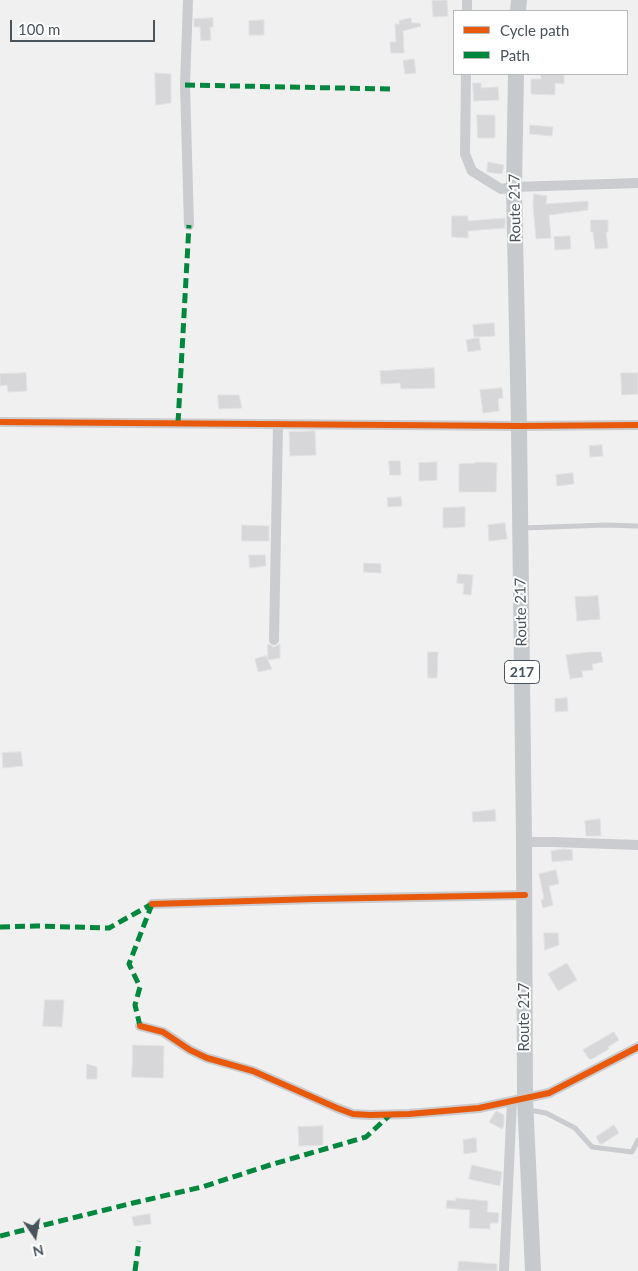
<!DOCTYPE html>
<html>
<head>
<meta charset="utf-8">
<style>
  body { margin:0 }
  #map { position:relative; width:638px; height:1271px; overflow:hidden; background:#f1f0f0; font-family:Lato,sans-serif }
  canvas { display:block }
  .legend { position:absolute; left:453px; top:10px; width:175px; height:65px; box-sizing:border-box; background:#fff; border:1px solid #b6babe; margin:0; padding:6px 9px; list-style:none; font-size:15px; color:#48535c }
  .legend li { display:flex; align-items:center; gap:10px; height:25px }
  .legend b { width:25px; border:1px solid #b6babe }
  .north { position:absolute; left:10px; top:1211px; width:50px; height:50px; -webkit-text-stroke:4px #fff; paint-order:stroke; rotate:168deg; font-size:14px; font-weight:700; line-height:20px; text-align:center; color:#48535c }
  .north::after { content:''; display:block; margin:auto; width:18px; height:22px; background:#48535c; clip-path:polygon(50% 0,100% 100%,50% 72%,0 100%) }
  .scale { position:absolute; left:10px; top:20px; width:145px; height:22px; box-sizing:border-box; border:2px solid #48535c; border-top:0; padding-left:6px; font-size:15px; line-height:18px; white-space:nowrap; color:#48535c; -webkit-text-stroke:4px #fff; paint-order:stroke }
</style>
</head>
<body>
<div id="map">
<canvas width="638" height="1271"></canvas>
<ul class="legend">
<li><b style="height:6px;background:#e8590c"></b>Cycle path</li>
<li><b style="height:6px;background:#00873e"></b>Path</li>
</ul>
<div class="north">N</div>
<div class="scale">100 m</div>
</div>
<script>
const context = document.querySelector('canvas').getContext('2d');
context.lineJoin = 'round';
function fill(path, color) {
  context.fillStyle = color;
  context.fill(path, 'evenodd');
}
function strokePath(path, color, width, dash) {
  context.strokeStyle = color;
  context.lineWidth = width;
  context.lineCap = dash ? 'butt' : 'round';
  context.setLineDash(dash || []);
  context.stroke(path);
}
function drawText(font, color, halo, rows, align = 'center') {
  context.font = font + ' Lato,sans-serif';
  context.lineWidth = 4;
  context.setLineDash([]);
  context.textBaseline = 'middle';
  context.strokeStyle = halo;
  context.fillStyle = color;
  for (const [text, x, y, turn = 0] of rows) {
    context.save();
    context.translate(x, y);
    context.rotate((+turn || 0) * Math.PI / 180);
    context.textAlign = isNaN(turn) ? turn : align;
    if (halo) context.strokeText(text, 0, 0);
    context.fillText(text, 0, 0);
    context.restore();
  }
}
const building = new Path2D(`
  M447,0L448,16L433,17L432,1Z
  M213,18V27H210L211,40L201,41L200,27H194V19Z
  M411,18L412,23H420L421,26L403,31L404,53H391L390,42H396L395,24H400L399,21Z
  M264,20V35H249V21Z
  M414,59L416,73L405,74L403,61Z
  M155,73L171,74V103L156,105Z
  M541,74H564V84L555,83V95L531,94V79H541Z
  M473,83H481V88L498,87L499,100L474,101Z
  M477,115H495V138H478Z
  M530,125L553,127L552,136L530,134Z
  M488,162L504,165L502,174L487,172Z
  M534,194L547,196L546,204L588,201V210L549,215L551,238L536,239L533,206Z
  M452,216H468V221L505,218V228L468,231V238L452,237Z
  M591,220H608V232H606L608,248L595,249L593,232H591Z
  M570,236L571,249L555,250L554,237Z
  M494,323L495,336L474,337L473,325Z
  M479,338L481,350L468,352L466,340Z
  M434,368L435,388L401,389L400,383L381,384L380,371Z
  M26,373L27,391L8,392L7,385L0,386V374Z
  M621,373H638V394L622,395Z
  M502,388L503,398L498,399L499,411L483,413L480,390Z
  M218,395H239L242,408L219,409Z
  M315,431L316,455L290,456L289,432Z
  M602,445L603,456L590,457L589,446Z
  M389,461H400L401,475H390Z
  M437,462V480L419,481V463Z
  M476,462L497,463L496,492H459V464L476,463Z
  M573,473L574,484L557,486L556,475Z
  M401,497L402,506L388,507L387,498Z
  M465,507V527L443,528V508Z
  M505,523L507,539L489,541L488,525Z
  M242,525L269,526V541H242Z
  M249,555H265L266,566L250,568Z
  M364,563L381,564V573L364,572Z
  M458,574L473,575L471,595L463,594L464,584L457,583Z
  M598,596L600,619L577,621L575,597Z
  M268,644L274,647L280,644V658L268,660Z
  M428,652H438L437,678H428Z
  M590,652H601L603,662L592,664L593,670L582,671L583,677L570,679L566,655Z
  M266,656L272,669L258,672L255,659Z
  M567,698L568,711L555,712V699Z
  M21,752L23,766L3,768L2,753Z
  M495,810L496,821L473,822L472,812Z
  M600,819L601,836H586L585,821Z
  M565,849L572,850L573,860L552,862L551,851Z
  M556,870L559,884L549,886L553,905L543,908L541,900L544,899L539,874Z
  M544,933H558L559,945L545,950Z
  M567,963L577,980L558,991L548,974Z
  M45,1000H64L62,1027L43,1026Z
  M614,1032L619,1040L608,1047L609,1049L592,1059H589L583,1050Z
  M133,1045L164,1046L163,1078L132,1077Z
  M87,1064L97,1067V1079H87Z
  M497,1111L504,1115V1125L502,1129L489,1122L495,1112Z
  M614,1125L619,1133L602,1144H600L596,1137Z
  M323,1126V1145L299,1146L298,1127Z
  M476,1138L477,1152L464,1154L463,1140Z
  M472,1165L502,1172L500,1186L469,1179Z
  M456,1198L488,1201L487,1212L499,1213L498,1223H490V1229L469,1228L470,1210L446,1208L447,1200L456,1201Z
  M150,1214L151,1224L134,1226L132,1217Z
  M459,1261L497,1264V1271H458Z`);
fill(building, '#d7d7d9');
strokePath(building, '#e2e2e3', 1);
strokePath(new Path2D(`
  M523,528L606,525L637,526
  M529,1110L546,1113L575,1128L592,1147L632,1152L638,1140`), '#cacccf', 5);
strokePath(new Path2D(`
  M188,0L185,85L189,225
  M467,11V0
  M466,74L465,154L472,171L501,189L514,187L638,183
  M0,422L519,426L638,425
  M274,640L278,424
  M524,842H553L638,845
  M152,904L315,899L525,895
  M140,1026L163,1032L190,1050L207,1058L253,1071L337,1108L353,1114L370,1115L409,1114L479,1108L549,1093L638,1047
  M504,1271L512,1101`), '#cacccf', 10);
strokePath(new Path2D(`
  M518,11L519,0
  M516,74L514,187L519,426L524,842L525,1099L533,1271`), '#c6cacd', 16);
strokePath(new Path2D(`
  M185,85L390,89
  M178,423L189,225
  M0,927L36,926L109,928L152,904
  M140,1026L135,1005L140,987L129,964L152,904
  M0,1236L133,1203L202,1187L270,1165L366,1137L391,1114
  M135,1271L139,1241`), '#00873e', 5, [10, 5]);
strokePath(new Path2D(`
  M0,422L519,426L638,425
  M152,904L315,899L525,895
  M140,1026L163,1032L190,1050L207,1058L253,1071L337,1108L353,1114L370,1115L409,1114L479,1108L549,1093L638,1047`), '#e8590c', 6);
for (const [x, y, w] of [
  [522,672,35]
]) {
  const box = new Path2D();
  box.roundRect(x - w / 2, y - 11.5, w, 23, 4);
  context.fillStyle = '#fff';
  context.fill(box);
  strokePath(box, '#48535c', 1);
}
drawText('bold 14px', '#48535c', null, [
  ["217",522,672]
]);
drawText('15px', '#48535c', '#fff', [
  ["Route 217",515,208,-91],
  ["Route 217",521,612,-91],
  ["Route 217",524,1017,-90]
]);
</script>
</body>
</html>
